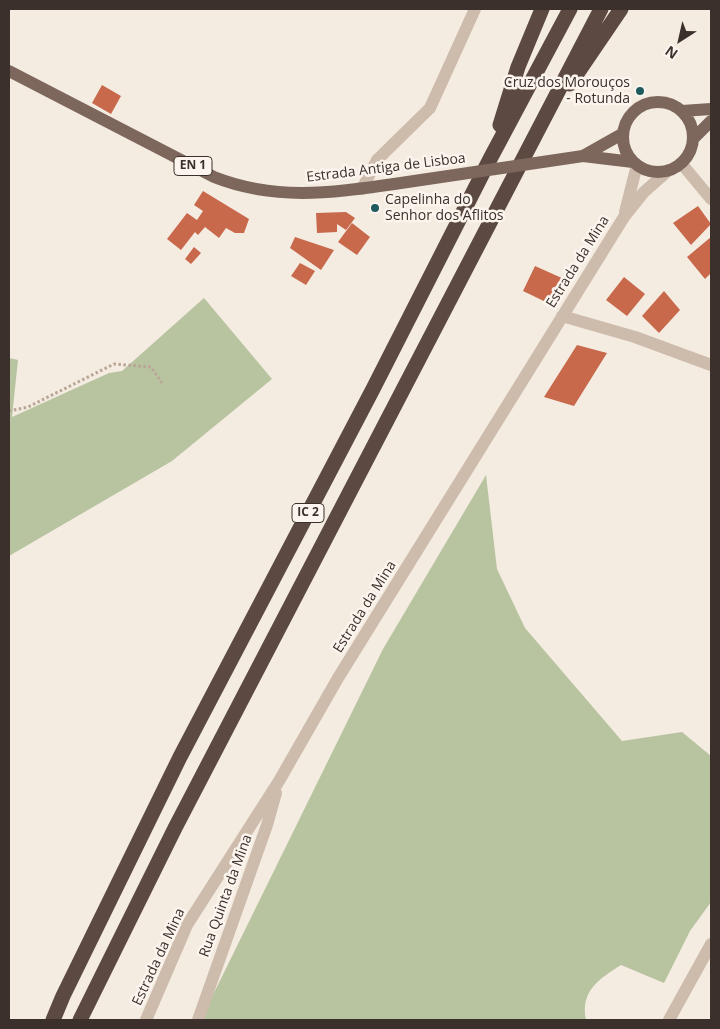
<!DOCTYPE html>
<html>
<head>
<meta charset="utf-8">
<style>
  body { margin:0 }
  #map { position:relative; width:720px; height:1029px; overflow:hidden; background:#f4ebe1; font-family:"Open Sans",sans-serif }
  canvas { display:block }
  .frame { position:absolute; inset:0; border:10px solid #3b302b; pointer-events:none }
  .north { position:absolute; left:655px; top:15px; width:50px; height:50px; -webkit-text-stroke:4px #fbf5ee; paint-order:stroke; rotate:215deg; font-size:14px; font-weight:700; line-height:20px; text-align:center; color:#3b302b }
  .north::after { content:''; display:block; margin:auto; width:18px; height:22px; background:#3b302b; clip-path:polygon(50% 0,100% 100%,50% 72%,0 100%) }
</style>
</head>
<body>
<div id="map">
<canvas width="720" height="1029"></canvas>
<div class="frame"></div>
<div class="north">N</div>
</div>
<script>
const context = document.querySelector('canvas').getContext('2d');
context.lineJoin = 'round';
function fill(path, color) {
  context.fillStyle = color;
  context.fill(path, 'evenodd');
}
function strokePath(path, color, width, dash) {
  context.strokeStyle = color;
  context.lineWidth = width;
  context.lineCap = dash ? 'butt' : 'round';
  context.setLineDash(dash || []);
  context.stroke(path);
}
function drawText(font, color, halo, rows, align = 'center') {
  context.font = font + ' "Open Sans",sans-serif';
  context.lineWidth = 5;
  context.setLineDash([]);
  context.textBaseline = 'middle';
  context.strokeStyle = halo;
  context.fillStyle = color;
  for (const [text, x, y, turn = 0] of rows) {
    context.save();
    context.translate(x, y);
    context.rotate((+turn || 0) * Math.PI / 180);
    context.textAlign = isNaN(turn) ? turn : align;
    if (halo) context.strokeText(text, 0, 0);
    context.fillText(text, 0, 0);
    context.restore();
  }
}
fill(new Path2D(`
  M204,298L272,379L172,461L9,556V358L18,360L12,417L109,373L122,371Z
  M486,475L497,569L525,628L622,741L682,732L711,756V902L690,931L664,983L621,965C599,979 580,991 586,1020H203L209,1003L383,649Z`), '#b8c4a0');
fill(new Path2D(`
  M102,85L121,96L111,114L92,103Z
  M203,191L249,219L244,233H235L226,228L219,238L205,227L198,235L195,232L181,250L167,239L187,213L197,220L203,211L194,205Z
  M375,203L380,210L375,214L369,207Z
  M698,206L711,224L691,245L673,223Z
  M346,212L355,218L346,230L337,224V232L317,233L316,213Z
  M352,223L370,237L357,255L338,242Z
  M295,237L334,250L321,270L290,248Z
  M711,237V273L705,279L687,257Z
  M194,247L201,253L191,264L185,259Z
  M300,263L315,271L306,285L291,276Z
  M535,266L564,279L552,305L523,291Z
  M624,277L645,294L627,316L606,300Z
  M664,291L680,310L659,333L642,316Z
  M577,345L607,353L574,406L544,397Z`), '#c8694b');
strokePath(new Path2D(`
  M9,411L28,407L114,364L151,367L162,383`), '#b9a596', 3, [2.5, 2.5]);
strokePath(new Path2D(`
  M681,163L711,199
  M362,189L377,160L430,108L475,9
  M625,212L637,165
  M562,316L635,337L711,365
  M146,1020L187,925L279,781L338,678L624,217L644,192L669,170
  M198,1020L267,825L276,793
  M669,1020L711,944`), '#cdbbac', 12);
strokePath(new Path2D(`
  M9,71L214,177C275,201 330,193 394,184
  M623 137a35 35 0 1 1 70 0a35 35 0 1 1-70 0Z
  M682,111L711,109
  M693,139L711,121
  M583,156L633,162
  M583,156L622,134`), '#7d675c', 12);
strokePath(new Path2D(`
  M570,84L621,9
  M500,125L518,67L542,9
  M53,1020L63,996L180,757L373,389L490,159L570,9
  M80,1020L175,828L601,9`), '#5c4a42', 15);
strokePath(new Path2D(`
  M394,184L583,156`), '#7d675c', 12);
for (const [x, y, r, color] of [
  [640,91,5,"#1f5a5e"],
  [375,208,5,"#1f5a5e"]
]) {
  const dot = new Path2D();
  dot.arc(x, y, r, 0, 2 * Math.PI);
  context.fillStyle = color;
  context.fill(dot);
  strokePath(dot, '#fbf5ee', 2);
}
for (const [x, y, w] of [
  [193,166,38],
  [308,513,32]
]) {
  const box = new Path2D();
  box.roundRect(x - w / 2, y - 9.5, w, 19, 4);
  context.fillStyle = '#fbf5ee';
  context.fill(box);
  strokePath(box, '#3b302b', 1);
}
drawText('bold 12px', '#3b302b', null, [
  ["EN 1",193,166],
  ["IC 2",308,513]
]);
drawText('14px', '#3b302b', '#fbf5ee', [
  ["Cruz dos Morouços",630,83],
  ["- Rotunda",630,99],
  ["Capelinha do",385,200,"left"],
  ["Senhor dos Aflitos",385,216,"left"]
], 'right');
drawText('14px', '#3b302b', '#fbf5ee', [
  ["Estrada Antiga de Lisboa",386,168,-7],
  ["Estrada da Mina",578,262,-58],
  ["Estrada da Mina",365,607,-58],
  ["Rua Quinta da Mina",226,896,-70],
  ["Estrada da Mina",159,957,-65]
]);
</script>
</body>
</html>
